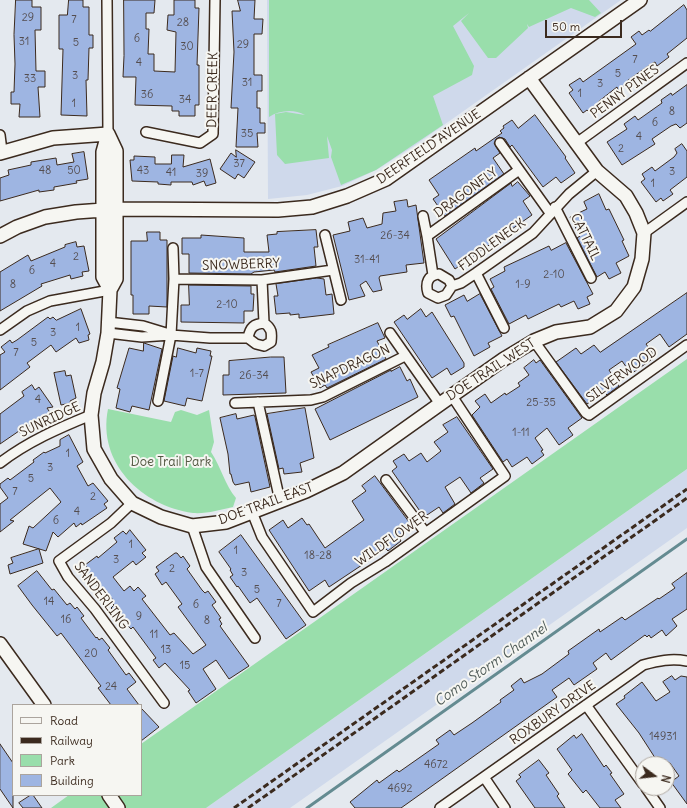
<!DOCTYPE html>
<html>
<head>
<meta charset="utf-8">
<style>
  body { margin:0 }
  #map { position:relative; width:687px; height:808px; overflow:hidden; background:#e4e9ef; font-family:Delius,sans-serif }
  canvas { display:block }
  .legend { position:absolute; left:12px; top:704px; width:130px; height:92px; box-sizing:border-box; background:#f6f6f2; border:1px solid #aba49d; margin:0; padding:5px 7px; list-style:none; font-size:12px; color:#3b2a1e }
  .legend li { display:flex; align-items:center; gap:8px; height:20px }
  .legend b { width:20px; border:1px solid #aba49d }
  .north { position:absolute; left:635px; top:756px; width:40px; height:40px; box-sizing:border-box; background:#f6f6f2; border:1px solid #aba49d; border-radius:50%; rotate:105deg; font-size:11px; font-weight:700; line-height:16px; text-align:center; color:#3b2a1e }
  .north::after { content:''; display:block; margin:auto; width:14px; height:18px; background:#3b2a1e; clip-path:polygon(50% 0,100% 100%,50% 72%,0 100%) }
  .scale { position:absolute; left:545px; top:20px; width:77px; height:18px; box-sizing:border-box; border:2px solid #3b2a1e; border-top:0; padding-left:5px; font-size:12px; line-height:14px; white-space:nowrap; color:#3b2a1e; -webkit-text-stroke:3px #f6f6f2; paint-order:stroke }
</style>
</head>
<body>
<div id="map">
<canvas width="687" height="808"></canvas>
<ul class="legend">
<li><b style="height:5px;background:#f6f6f2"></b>Road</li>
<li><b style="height:5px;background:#3b2a1e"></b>Railway</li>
<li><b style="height:11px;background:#99deab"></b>Park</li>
<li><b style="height:11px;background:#9eb5e2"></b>Building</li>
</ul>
<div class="north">N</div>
<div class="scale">50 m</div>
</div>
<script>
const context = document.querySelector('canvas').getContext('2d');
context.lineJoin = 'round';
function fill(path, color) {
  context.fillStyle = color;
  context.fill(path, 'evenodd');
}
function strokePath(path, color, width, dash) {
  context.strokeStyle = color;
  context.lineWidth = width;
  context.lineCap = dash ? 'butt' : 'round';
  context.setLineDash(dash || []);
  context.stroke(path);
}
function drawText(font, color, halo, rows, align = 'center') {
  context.font = font + ' Delius,sans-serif';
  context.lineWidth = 4;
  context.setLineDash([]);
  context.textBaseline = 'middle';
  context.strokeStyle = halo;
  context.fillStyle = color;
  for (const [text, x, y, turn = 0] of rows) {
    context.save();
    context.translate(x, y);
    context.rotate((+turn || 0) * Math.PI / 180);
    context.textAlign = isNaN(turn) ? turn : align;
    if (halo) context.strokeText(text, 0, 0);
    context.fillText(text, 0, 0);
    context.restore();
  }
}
fill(new Path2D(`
  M267,0H621L414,146L378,169L342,186L307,195L268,199Z
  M687,469V528L290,808H206Z`), '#cfd9eb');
fill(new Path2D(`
  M269,0H589L601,13L595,17L571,8L529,27L527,24L528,28L496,58H488L461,21L469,13L453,26L474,66L472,75L433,96L443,125L376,170L341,185L331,157L332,150L327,136L329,158L285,164L277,155L275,114L286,112L305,115C294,109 280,110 269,117Z
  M687,359V469L206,808H51L69,795H141V744Z
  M108,409L171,422L175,412L181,410L197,415L209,410L214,442L211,452C221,467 225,485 236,498L233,507C220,510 206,514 193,513C142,506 97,463 108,409Z`), '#99deab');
strokePath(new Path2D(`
  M307,808L687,539`), '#648b91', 3);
const building = new Path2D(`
  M16,0H32V7H41V30H35L36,71H45V87H38L40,117H19L20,104H11V92H14L15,64L14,35Z
  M69,0H83V7H89V35H93V48H89L88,80H86L87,116L61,115L63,49H59V15H67Z
  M124,0H155L154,13H146V29H149L148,54H154V71L175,72L176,32L167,30L168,15H174V0H195V8H199L197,65H199V105H195V116H179V111H172V106L135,105L136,77H123L124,56Z
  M238,0H255L254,19H263L262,34H254V75H262V91H257V108H260V123H265V133H257L258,147H236L238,108H231L234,52L232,11H240Z
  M684,5L687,10V38L667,54L669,57L657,66L655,62L651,64L627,81L628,83L618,90L617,87L598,102L600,105L590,113L587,110L583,113L569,93L573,90L569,85L580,78L583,82L636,44L631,37L639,31L642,35L649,30L650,31Z
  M687,85V123L680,128L676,124L671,126L652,139L655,144L622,165L607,142L627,129L624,124L635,116L638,120L662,103L661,100L671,93L672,95Z
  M535,115L566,157L565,158L575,173L561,183L556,177L543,187L512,145L510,147L505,139L499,137L494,143L500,153L493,158L504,174L445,216L433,199L439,195L429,180L475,148L476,151L502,133L500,131L504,128L503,126L512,120L518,128Z
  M682,144L687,151V177L670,190L673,194L663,201L661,198L656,202L641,182L645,179L642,174L652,167L655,171L674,157L677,153L675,149Z
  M236,150L255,162L244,178L238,174L235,179L220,169L231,153L236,157Z
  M84,152L88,179L76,181L77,183L54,187V190L39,192V190L0,201V178L9,175L8,170L31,165V162L56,158L57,165L74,162L72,154Z
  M172,155H184L183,167L210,159L216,183L206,186L204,181L193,185L192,182H171V185L158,184V182L132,181L130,160H134V156L155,157V164H171Z
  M518,182L530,196L523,201L532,215L455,269L436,239L511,183L512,186Z
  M599,194L606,210L609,209L624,240L622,241L629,256L616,263L621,273L609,279L605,272L597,277L577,238L580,236L570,217L587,209L584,202Z
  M407,200L408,207L416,205L424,263L406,265L407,272L380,276L379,278L382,290L373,292L366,281L360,285L365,296L349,300L333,235L350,231L348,222L363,218L367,228L382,224L383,213L396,211L394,202Z
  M316,230L318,247H314L316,266L275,272L274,270L254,272L251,274L189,273V254H182V238H201V235L244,238V252H269L267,235L277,234V232Z
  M147,232H160V240H167V307L149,306V314H133V295H131V241H147Z
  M76,242L77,247L84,246L89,271L82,272L83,276L71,279L70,275L41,284L42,286L0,311V272L28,255L31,261L65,247V245Z
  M566,243L593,294L587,297L590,304L578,309L574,301L561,307L559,304L528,319L526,315L509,324L491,289L494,287L490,279L505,271L504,267L549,246L551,250Z
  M317,278L324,279L326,295L332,294L334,314L299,318V314L290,315V313L276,314L274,296H278L276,284Z
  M189,285L251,286V294H254L253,311H244V323L181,322V305H189Z
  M687,293V334L669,347L660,334L646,344L655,357L631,374L622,361L609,370L619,386L607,395L604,392L587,404L556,362L576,348L581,354L594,345L600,352Z
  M480,294L502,336L488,343L490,347L474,356L454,316L451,317L445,305L464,295L467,301Z
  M81,309L90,334L88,335L89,340L79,343L76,338L56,352L51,345L27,363L30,367L0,390V355L5,352L1,347L10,340L12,343L17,340L48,317L50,319L53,317L56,320Z
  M421,309L426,317L432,312L464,363V367L451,375L447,368L432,378L394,322L404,315L407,319Z
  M378,323L385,338L377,341L386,359L327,388L325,385L320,388L311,372L319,368L312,355L329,347L328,345Z
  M144,343L162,349L149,410L132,406L130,412L116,408L120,389L117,388L129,348L143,351Z
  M178,348L196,353L197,348L211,351L210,356H212L202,401L187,398L185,406L164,401L173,356L176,357Z
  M271,357H284L286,393L223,395V375H229V361Z
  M534,360L536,363L540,360L582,418L568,428L573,435L559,445L547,428L535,438L543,450L541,451L544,455L532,464L527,457L512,467L507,459L503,462L472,415L480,407L475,401L485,394L491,403L505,393L506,395L520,386L518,383L529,375L524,368Z
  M400,367L407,381L410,379L418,397L330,440L315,409L391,370V371Z
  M65,371L66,376L71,375L76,398L70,401L71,403L61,405L54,373Z
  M32,385L35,390L39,387L53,407L47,408L51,414L40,421L39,419L20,433L19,431L0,444V414L24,396L22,392Z
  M305,408L314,458L300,463L302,472L284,474L283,468L279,469L267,414Z
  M236,414L237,419L254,415L255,417L270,487L251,492L249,482L235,485L233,482L231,474H230L228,454L220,418Z
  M457,417L493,469L480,478L484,483L471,493L460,477L445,487L455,504L443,513L439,507L424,517L392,471L397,467L393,461L404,454L409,461L421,453L427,462L441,451L434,442L448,432L443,425Z
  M69,435L83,462L77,466L88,486L93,483L108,501L104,504L107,508L82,525L81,523L76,527L74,523L58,537L53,532L46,551L23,544L29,526L33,528L61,502L50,488L10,520L14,521L0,532V504L8,498L0,487V484L8,478L10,480L34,462L33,460L44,452L45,453L60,446V440Z
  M375,476L412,526L398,536L401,541L388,551L386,549L329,587L325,580L309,591L269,530L283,520L288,528L302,518L307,525L309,524L325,548L364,520L352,501L366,491L362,486Z
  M130,530L146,550L142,553L146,557L136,565L133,561L113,577L124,591L130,586L134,591L138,587L146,596L142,599L170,635L174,633L193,654L206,645L178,607L182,604L166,582L162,585L155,574L159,571L156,567L175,553H177L181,558L183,556L190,566L187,569L202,590L205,593L208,591L216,602L212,605L221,618L219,619L222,624L220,626L249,666L229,679L216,660L203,669L216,689L196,703L188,691L190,690L165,663L159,668L153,660L156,658L133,627L131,629L111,608L114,605L111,602L113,600L103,588L101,590L86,574V571L88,569L85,565L97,556L98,558L117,542L114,538L123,531L126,534Z
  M241,535L306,625L286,639L257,598L250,603L238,586L237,587L230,577L233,575L230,570L231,569L219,552Z
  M39,549L43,563L10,574L8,565L13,563L11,558Z
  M37,571L52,590L54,589L67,605L70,603L75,609L77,607L84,616L81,618L96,638L97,637L99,640L102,638L110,648L108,650L126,675L129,673L136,682L127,689L139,705H111L98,688L101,686L61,633L57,636L32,605L18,586Z
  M687,573V609L672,619L677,626L666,636L662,630L651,638L649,635L647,637L645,635L611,660L606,653L593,663L597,669L574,685L569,678L552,690L557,697L401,808H355L350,802L377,780L379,783L397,770L399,772L439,744L436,740L450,730L454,735L472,723L501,702L500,700L514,690L511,686L521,678L524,683L542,674L569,654L568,651L599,629L600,632L622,617L625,620L658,598L659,599L675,588L672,584Z
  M672,676L675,680L681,676L687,677V804L671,782L679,776L670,763L659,764L639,733L616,704L625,698L624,696L642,682L656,701L670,692L663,682Z
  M141,708L159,727L141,741Z
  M582,734L604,767L606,765L612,773L610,774L624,794L615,800L621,808H600L586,790L583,793L568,774L572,770L557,749L574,735L576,738Z
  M0,744L13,763V808L0,789Z
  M539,760L549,773L546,775L559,794L557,796L565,808H535L516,781L521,777L519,775Z
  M31,795H33L42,808H23L19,803Z`);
fill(building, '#9eb5e2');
strokePath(building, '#3b2a1e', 1);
const street = new Path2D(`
  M107,0L108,134
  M146,132L200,143L213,134L215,0
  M0,135L2,151
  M578,142L687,63
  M500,143L550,213
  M555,207L591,278
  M423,216L427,236
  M644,233L687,202
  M325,235L341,300
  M476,273L504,328
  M439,274L449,280L452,286L446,295L438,298L428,293C425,283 428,275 439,274Z
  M433,275L427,236L519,170
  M174,279L262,280L333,270
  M262,280L264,323
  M452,286L461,283L476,273L533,233L569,194L597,171
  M108,322L143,326L166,333
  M0,330L27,311L50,301L110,290
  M108,333L142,337L171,335L210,338H248L256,344L264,346L271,342C272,333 272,328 264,323C254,324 250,327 248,338
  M390,333L440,404
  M534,341L586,413L589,415L687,345
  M158,401L171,335L174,279L173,248
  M258,402L280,501
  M235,403L311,400L323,397L405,356
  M0,463C27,442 59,428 91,415
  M386,480L425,532
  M132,503L111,523L59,561L68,577L95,609L164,703
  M252,512L262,537L313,612L351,583L385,562L505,476L452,396
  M192,526L206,567L255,638
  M586,705L643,784
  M484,777L505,808
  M646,788L660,808
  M440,808L643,665C658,661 671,658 687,661`);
const secondary = new Path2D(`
  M108,134L116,151V279L110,290L108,333L103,362L94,393L91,415L94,449L111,479L132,503L161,517L192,526L226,522L306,491L343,473L440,404L504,359L534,341L556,332L590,327L616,311L634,287L642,259L644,233L636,213L626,196L597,171L529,78
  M108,134L103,152V277L110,290
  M0,153L53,138L108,134
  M0,236L17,227L45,217L76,212L117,209L278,210L312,207L347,196L386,179L640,0
  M0,644L44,705
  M109,795L118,808`);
strokePath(street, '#3b2a1e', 12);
strokePath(secondary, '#3b2a1e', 16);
strokePath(street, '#f6f6f2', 9);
strokePath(secondary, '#f6f6f2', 13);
strokePath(new Path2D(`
  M234,808L687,489
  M248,808L687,498`), '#3b2a1e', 3, [6, 3]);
drawText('11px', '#544d4f', null, [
  ["29",28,18],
  ["7",74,20],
  ["28",183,23],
  ["6",137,39],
  ["31",24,42],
  ["5",76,43],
  ["29",243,45],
  ["30",187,47],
  ["7",635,60],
  ["4",139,63],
  ["5",618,74],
  ["3",75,76],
  ["33",30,79],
  ["31",247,83],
  ["3",600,84],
  ["1",580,94],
  ["36",147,95],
  ["34",185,100],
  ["1",74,104],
  ["8",672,112],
  ["6",655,123],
  ["35",247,134],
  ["4",639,137],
  ["2",621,149],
  ["37",239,164],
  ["48",45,171],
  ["50",74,171],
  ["43",143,171],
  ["3",672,172],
  ["41",171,173],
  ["39",202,174],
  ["1",653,184],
  ["26-34",395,236],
  ["2",76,257],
  ["31-41",367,260],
  ["4",53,264],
  ["6",32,271],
  ["2-10",554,275],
  ["8",13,285],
  ["1-9",523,285],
  ["2-10",227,305],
  ["1",78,328],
  ["3",53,333],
  ["5",34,343],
  ["7",16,353],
  ["1-7",197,374],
  ["26-34",254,376],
  ["4",38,400],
  ["25-35",541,403],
  ["1-11",521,433],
  ["1",68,454],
  ["3",50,468],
  ["5",31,479],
  ["7",15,492],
  ["2",93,497],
  ["4",77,512],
  ["6",56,521],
  ["1",131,545],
  ["1",236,551],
  ["18-28",318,556],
  ["3",116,560],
  ["2",172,569],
  ["3",244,573],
  ["5",257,590],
  ["14",49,602],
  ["7",279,604],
  ["6",196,605],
  ["9",139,617],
  ["16",66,620],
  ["8",207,621],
  ["11",154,635],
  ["13",166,650],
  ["20",91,654],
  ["15",185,666],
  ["24",111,687],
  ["14931",663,737],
  ["4672",436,765],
  ["4692",400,789]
]);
drawText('13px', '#3b2a1e', '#f6f6f2', [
  ["DEER CREEK",213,90,-89],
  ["PENNY PINES",625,92,-36],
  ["DEERFIELD AVENUE",429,147,-34],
  ["DRAGONFLY",466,193,-36],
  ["CATTAIL",585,237,64],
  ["FIDDLENECK",492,245,-36],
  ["SNOWBERRY",241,265,-2],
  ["SNAPDRAGON",350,367,-25],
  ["DOE TRAIL WEST",491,370,-33],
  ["SILVERWOOD",622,375,-36],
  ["SUNRIDGE",50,420,-25],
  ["DOE TRAIL EAST",266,504,-20],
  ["WILDFLOWER",392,539,-35],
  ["SANDERLING",101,596,53],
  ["ROXBURY DRIVE",553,713,-35]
]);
drawText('13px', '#525741', '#f6f6f2', [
  ["Doe Trail Park",171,462]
]);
drawText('italic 14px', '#4f5b58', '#f6f6f2', [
  ["Como Storm Channel",491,665,-35]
]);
</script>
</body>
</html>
